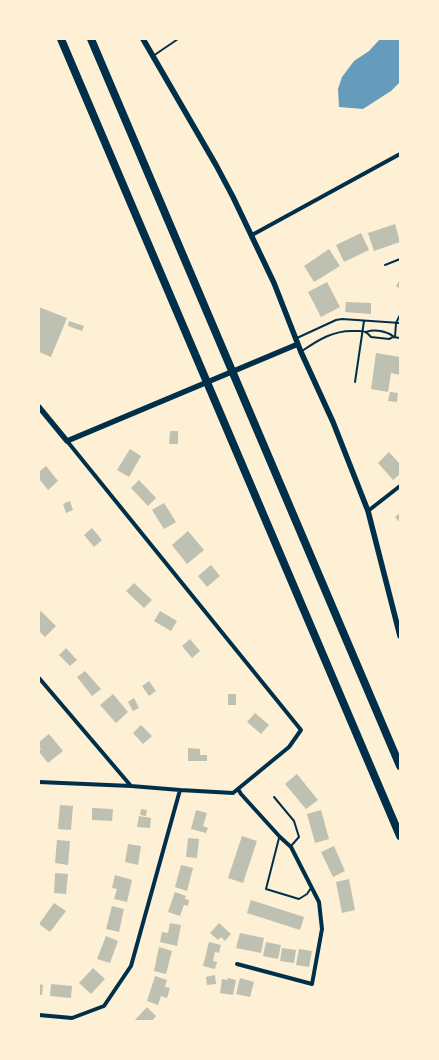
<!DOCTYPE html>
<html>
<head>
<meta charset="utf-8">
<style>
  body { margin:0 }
  #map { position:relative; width:439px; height:1060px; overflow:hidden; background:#fdf0d5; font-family:"Titillium Web",sans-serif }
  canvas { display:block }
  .frame { position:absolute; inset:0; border:40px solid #fdf0d5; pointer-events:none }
</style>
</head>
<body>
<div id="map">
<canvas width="439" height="1060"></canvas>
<div class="frame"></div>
</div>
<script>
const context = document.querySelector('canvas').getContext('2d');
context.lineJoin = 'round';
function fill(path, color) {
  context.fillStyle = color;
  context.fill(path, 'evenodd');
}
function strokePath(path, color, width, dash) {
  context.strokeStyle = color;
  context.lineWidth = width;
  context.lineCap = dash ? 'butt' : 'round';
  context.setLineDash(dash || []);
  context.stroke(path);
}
fill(new Path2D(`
  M380,39H400V82L391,91L363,109L339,107L338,89L342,77L354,61L369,51Z`), '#669bbc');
fill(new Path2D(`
  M395,224L400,242L374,251L368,233Z
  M361,233L369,250L344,262L336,245Z
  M329,249L340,266L314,282L304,266Z
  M400,279V289L396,286Z
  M327,282L340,307L321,317L308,292Z
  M346,302L371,303V314L345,312Z
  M39,307L67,318L51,357L39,352Z
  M69,321L84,326L82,331L68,326Z
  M376,353L400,357V375L391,373L388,392L371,389Z
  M390,392L398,393L397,402L388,401Z
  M170,431H178V444H169Z
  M130,449L141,456L129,477L117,470Z
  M389,452L400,464V474L393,480L378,463Z
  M46,466L58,481L48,490L39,479V472Z
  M139,480L156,498L148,506L131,488Z
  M70,501L73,510L66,513L63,504Z
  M164,503L176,522L164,529L152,510Z
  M400,513V523L395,517Z
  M92,528L102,540L94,547L84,535Z
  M188,531L204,550L187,564L172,545Z
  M211,565L220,576L207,587L198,576Z
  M134,583L152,600L144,608L126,591Z
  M41,611L56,626L45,637L39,631V614Z
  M160,611L177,621L171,631L154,621Z
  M190,639L200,651L192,658L182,646Z
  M66,648L77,660L70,666L59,655Z
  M85,671L101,689L92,696L77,677Z
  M149,681L156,691L149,696L142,686Z
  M113,694L128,712L116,723L100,705Z
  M228,694H236V705H228Z
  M134,698L139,708L133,711L128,702Z
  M255,713L269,725L261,734L247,722Z
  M141,725L152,736L143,744L133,733Z
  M49,734L63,751L48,763L39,752V751L41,749L39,747V742Z
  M188,748L200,749V755H207V761H188Z
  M297,774L318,800L306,809L285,784Z
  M60,805L73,806L71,830L58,829Z
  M92,808L113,809L112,821L92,820Z
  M141,809L147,810L146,816L140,815Z
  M196,810L207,813L203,826L208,828L206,833L191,829Z
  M321,810L329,839L315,843L307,814Z
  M139,816L151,818L150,828L137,827Z
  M242,836L257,841L243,883L228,878Z
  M188,838L199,839L197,858L186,857Z
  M57,840L70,841L68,865L55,863Z
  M128,844L141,846L138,865L125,862Z
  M334,846L345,871L333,877L321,852Z
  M181,865L193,868L187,891L175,887Z
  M55,873L68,874L66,894L54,893Z
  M115,875L132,880L127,902L114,899L117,889L112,888Z
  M349,879L355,910L342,913L336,882Z
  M175,892L186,896L185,899L189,900L188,906L184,905L180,916L168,912Z
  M251,900L304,917L300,930L247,913Z
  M54,903L66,911L50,932L39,924Z
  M112,906L124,909L119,932L106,929Z
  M170,923L181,925L177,946L160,942L162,932L168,933Z
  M219,923L231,934L225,941L221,937L218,940L210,933Z
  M240,933L264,938L261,953L236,948Z
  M106,936L118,941L110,963L97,959Z
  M209,942L221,945L219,953L215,952L213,961L217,962L215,969L203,966Z
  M266,942L281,945L278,959L263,956Z
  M159,947L172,951L166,974L154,971Z
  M282,948L296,950L294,963L280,961Z
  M299,949L312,951L309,967L296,965Z
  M93,968L105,979L91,994L79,983Z
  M215,975L216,984L207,985L206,977Z
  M155,976L167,980L165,987L170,988L167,998L161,996L158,1005L147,1001Z
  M228,978L236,980L233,995L220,993L222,979L227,980Z
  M240,978L254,982L250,997L236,994Z
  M39,984L43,985L42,995H39Z
  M51,984L72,986L71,998L50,996Z
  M147,1007L156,1016L152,1021H134Z`), '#bec0b2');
strokePath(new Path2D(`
  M153,56L178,39
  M385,265L400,259
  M366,332C375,329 386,331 393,336
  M395,337L396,323L400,315
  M297,338L336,320L342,319L400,323
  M302,351C318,340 334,330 354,331C363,331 365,330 371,337L389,339L393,337L400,338
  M355,382L364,321
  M274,797L294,821L299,837L291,846
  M279,838L266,889L299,899L307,894L311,888`), '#003049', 2);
strokePath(new Path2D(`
  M252,235L400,154
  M368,511L400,486
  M39,678L131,786
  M39,782L131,786L180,790L233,793L289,747L301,730L67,441
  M237,964L312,984L322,929L319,902L291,847L280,837L241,794L238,789
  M39,1015L72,1018L104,1006L131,966L180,790`), '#003049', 4);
strokePath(new Path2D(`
  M143,39L216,165L233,197L274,283L301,352L333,422L368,511L400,636
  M39,407L67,441L298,344`), '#003049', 5.5);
strokePath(new Path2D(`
  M61,39L400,836
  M91,39L400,766`), '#003049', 8);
</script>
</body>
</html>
